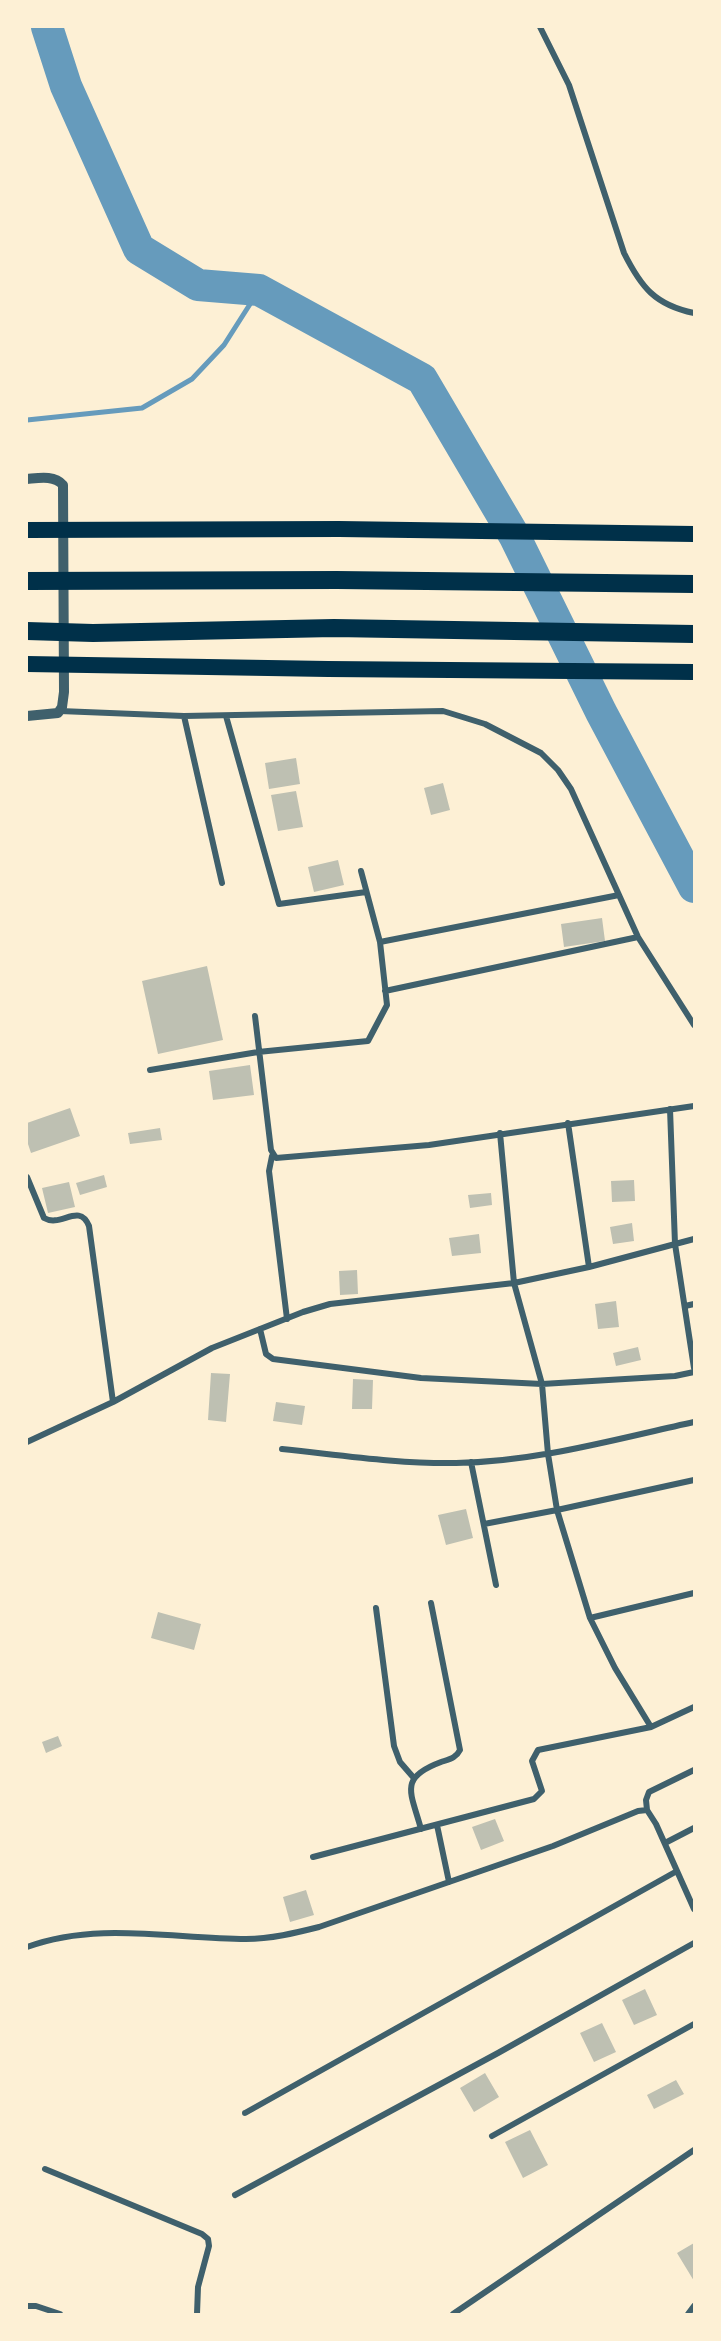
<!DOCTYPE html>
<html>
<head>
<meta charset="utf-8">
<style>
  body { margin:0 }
  #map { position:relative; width:721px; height:2341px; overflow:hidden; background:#fdf0d5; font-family:"DejaVu Sans",sans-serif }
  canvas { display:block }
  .frame { position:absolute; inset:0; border:28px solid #fdf0d5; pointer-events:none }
</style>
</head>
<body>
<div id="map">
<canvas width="721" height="2341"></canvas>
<div class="frame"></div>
</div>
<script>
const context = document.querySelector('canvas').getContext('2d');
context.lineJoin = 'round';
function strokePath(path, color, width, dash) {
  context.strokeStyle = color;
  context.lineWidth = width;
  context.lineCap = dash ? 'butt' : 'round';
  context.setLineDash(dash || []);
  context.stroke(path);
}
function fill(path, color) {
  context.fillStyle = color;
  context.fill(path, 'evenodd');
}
strokePath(new Path2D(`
  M27,420L142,408L192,379L224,345L259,290`), '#669bbc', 5);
strokePath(new Path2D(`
  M47,27L66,86L139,249L198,285L259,290L422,379L515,537L601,712L694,887`), '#669bbc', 32);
fill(new Path2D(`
  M296,758L300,784L269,789L265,763Z
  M443,783L450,810L431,815L424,788Z
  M296,791L303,827L278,831L271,795Z
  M338,860L344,885L314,892L308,867Z
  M602,918L605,941L564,947L561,924Z
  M207,966L223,1040L158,1054L142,981Z
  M250,1065L254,1095L213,1100L209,1071Z
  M70,1108L80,1136L31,1153L27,1141V1123Z
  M160,1128L162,1140L130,1144L128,1133Z
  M104,1175L107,1187L80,1195L76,1183Z
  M634,1180L635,1201L612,1202L611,1181Z
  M69,1182L75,1207L48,1213L42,1188Z
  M491,1193L492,1205L470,1208L468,1195Z
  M632,1223L634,1241L613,1244L610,1227Z
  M479,1234L481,1253L452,1256L449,1238Z
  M357,1270L358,1294L340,1295L339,1271Z
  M616,1301L619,1327L598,1329L595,1304Z
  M638,1347L641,1360L616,1366L613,1353Z
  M211,1373L230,1374L226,1422L208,1420Z
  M353,1379L373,1380L372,1409H352Z
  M276,1402L305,1406L302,1425L273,1421Z
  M466,1509L473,1538L446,1545L438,1515Z
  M158,1612L201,1624L194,1650L151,1638Z
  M58,1736L62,1746L46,1753L42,1742Z
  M495,1819L504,1841L481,1850L472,1827Z
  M306,1890L314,1915L290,1922L283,1897Z
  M645,1989L657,2015L634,2025L622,2000Z
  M602,2023L616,2052L594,2062L580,2033Z
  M485,2073L499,2097L474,2112L460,2088Z
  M676,2080L684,2094L654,2109L647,2095Z
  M530,2130L548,2165L523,2178L505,2142Z
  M694,2243V2281L677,2253Z`), '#bec0b2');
strokePath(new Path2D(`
  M540,27L569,85L624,253C641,287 655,305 694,313
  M60,711L184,716L443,711L485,724L541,753L558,770L571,789L638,937L694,1025
  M184,716L222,883
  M226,716L279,904L366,892
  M361,871L380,942L619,895
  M385,991L638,937
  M255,1016L271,1150L276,1158L429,1145L694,1106
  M150,1070L258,1052L368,1041L387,1005L380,942
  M670,1109L675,1244L694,1368
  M568,1123L589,1267
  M500,1133L514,1283L542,1384L548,1454L557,1510L590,1618L615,1668L651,1727
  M272,1156L269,1171L287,1319
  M27,1177L44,1218C61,1228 79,1202 89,1226L113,1402
  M685,1306L694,1304
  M260,1329L266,1354L273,1359L421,1378L542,1384L675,1376L694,1372
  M27,1442L113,1402L212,1348L303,1312L330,1304L514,1283L589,1267L694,1239
  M282,1449C340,1455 398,1464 456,1463C536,1462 616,1439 694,1422
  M471,1462L496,1585
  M484,1524L557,1510L694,1480
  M376,1608L394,1746L400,1762L413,1777
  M590,1618L694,1593
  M647,1810L646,1800L649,1792L694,1770
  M437,1825L449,1882
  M421,1829C411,1792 398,1778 441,1762C450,1759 456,1758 460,1750L431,1603
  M665,1843L694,1828
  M313,1857L534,1799L542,1791L532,1761L538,1750L651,1727L694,1707
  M27,1947C97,1921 174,1939 246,1939C271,1939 295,1933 319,1927L553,1846L638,1811L647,1810L656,1824L694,1909
  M245,2113C389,2032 533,1951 677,1871
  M492,2136L694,2024
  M45,2169L202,2234L208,2239L209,2246L198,2287L197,2314
  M235,2195L498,2053L694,1943
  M27,2306H36L60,2314
  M453,2314L694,2150
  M688,2314L694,2306`), '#3f606c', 6);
strokePath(new Path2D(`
  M27,479C39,478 54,475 63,485L64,692L62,707L58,713L27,716`), '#3f606c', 10);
strokePath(new Path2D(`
  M27,530L339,529L694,534
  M27,664L328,669L694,672`), '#003049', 16);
strokePath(new Path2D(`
  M27,581L337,580L694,584
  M27,631L93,633L334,628L694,634`), '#003049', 18);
</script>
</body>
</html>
